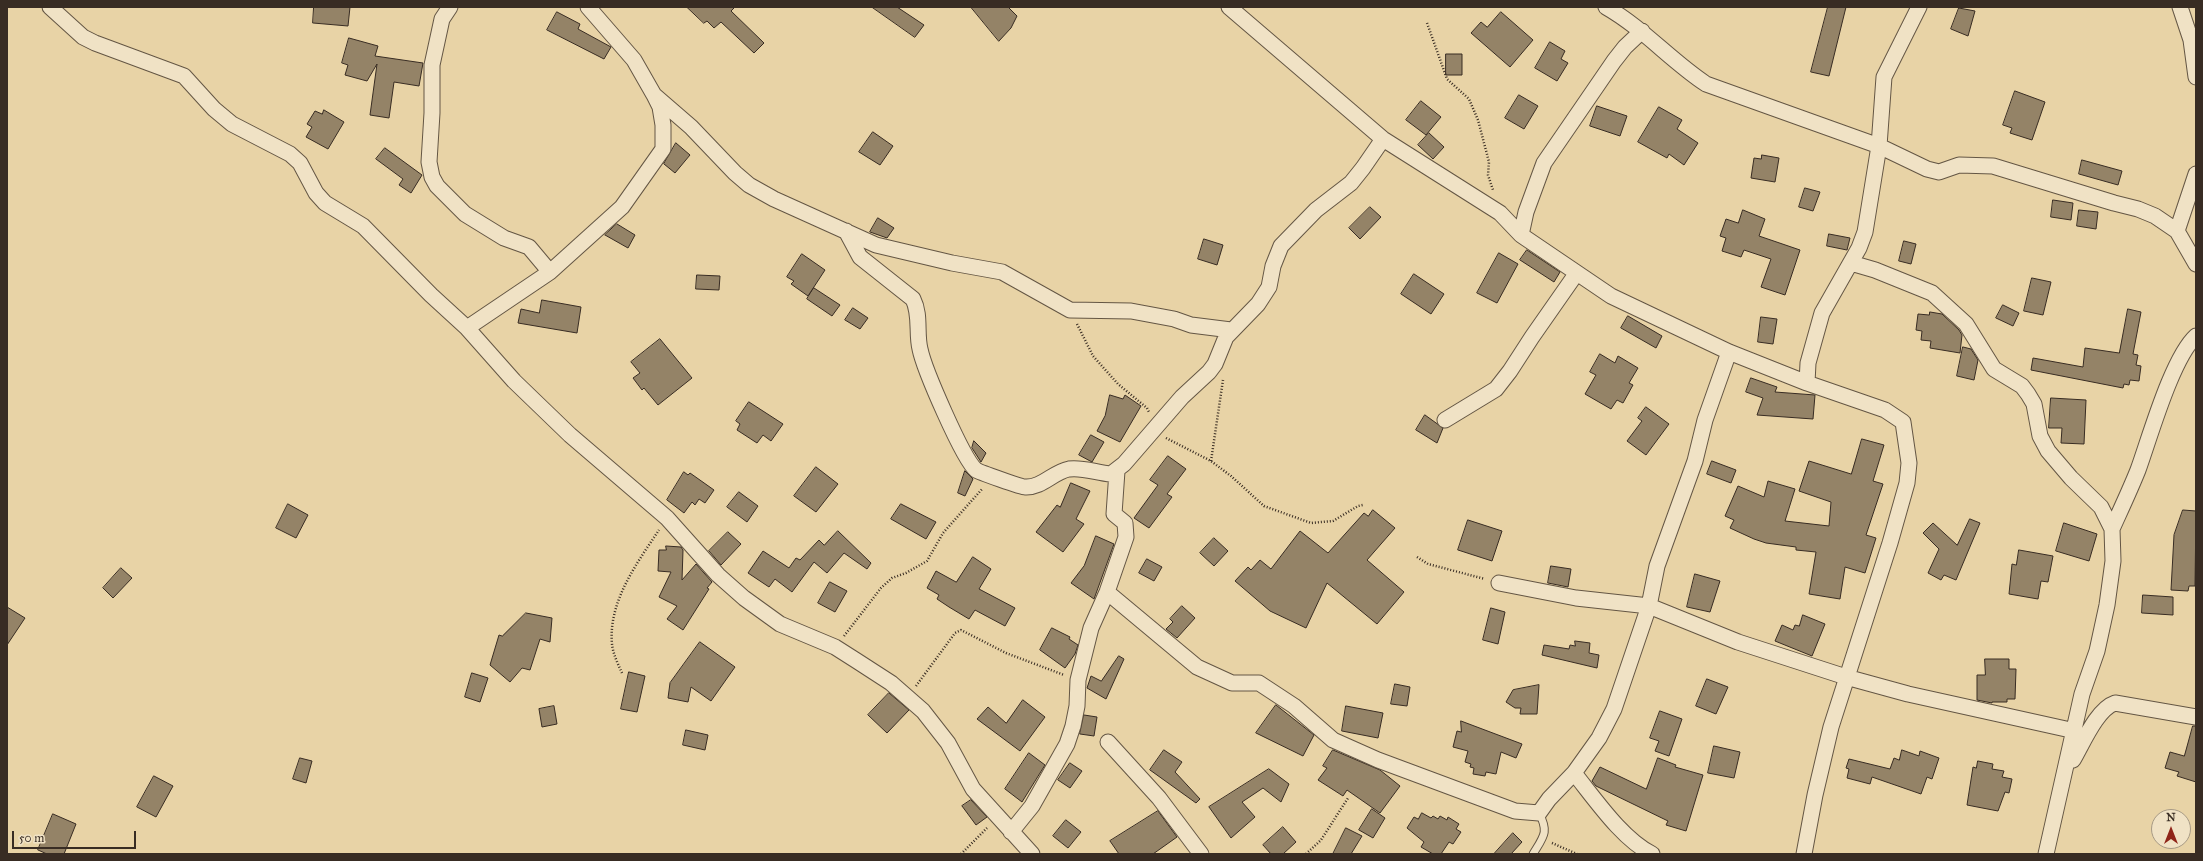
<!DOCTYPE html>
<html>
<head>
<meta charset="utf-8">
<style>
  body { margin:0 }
  #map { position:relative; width:2203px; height:861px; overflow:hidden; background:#e8d3a6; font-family:"IM FELL Great Primer",serif }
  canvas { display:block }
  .frame { position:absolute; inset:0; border:8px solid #382c23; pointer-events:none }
  .north { position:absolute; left:2151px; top:809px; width:40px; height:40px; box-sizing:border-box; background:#f0e2c5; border:1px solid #a69984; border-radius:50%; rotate:0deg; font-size:11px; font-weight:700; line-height:16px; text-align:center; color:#382c23 }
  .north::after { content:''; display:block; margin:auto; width:14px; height:18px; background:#8f2418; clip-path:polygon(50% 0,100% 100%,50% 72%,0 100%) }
  .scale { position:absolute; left:12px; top:831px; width:124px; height:18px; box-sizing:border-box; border:2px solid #382c23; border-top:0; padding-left:5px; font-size:12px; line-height:14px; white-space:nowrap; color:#382c23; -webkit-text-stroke:3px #f0e2c5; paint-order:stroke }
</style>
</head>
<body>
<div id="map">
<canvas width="2203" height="861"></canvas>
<div class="frame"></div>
<div class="north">N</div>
<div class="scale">50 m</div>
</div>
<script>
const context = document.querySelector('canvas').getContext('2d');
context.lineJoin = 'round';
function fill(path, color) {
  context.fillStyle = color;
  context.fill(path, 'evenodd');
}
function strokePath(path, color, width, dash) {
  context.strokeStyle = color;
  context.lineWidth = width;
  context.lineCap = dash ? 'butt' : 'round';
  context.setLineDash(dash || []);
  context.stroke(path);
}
const building = new Path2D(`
  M314,7H350L348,26L313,23Z
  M687,7H735L731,11L764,43L754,53L721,22L714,28L707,21L704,23Z
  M872,7H897L924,25L915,37Z
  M971,7H1008L1017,16L1011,28L999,41Z
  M1828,7H1846L1829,76L1811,72Z
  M1959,8L1975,11L1968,36L1951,29Z
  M557,12L580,24L578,29L611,47L604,59L547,30Z
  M1501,12L1533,40L1510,67L1471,33L1481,22L1487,27Z
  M349,38L378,46L375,56L423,63L419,86L394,82L389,118L370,115L377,64L367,81L345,75L348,65L342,63Z
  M1550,42L1565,51L1561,59L1568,63L1557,81L1535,68Z
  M1446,54H1462V75H1446Z
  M2015,91L2045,102L2032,140L2010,133L2012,128L2003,125Z
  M1519,95L1538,106L1524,129L1505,118Z
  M1421,101L1441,117L1426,135L1406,120Z
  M1597,106L1627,116L1620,136L1590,126Z
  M1659,107L1682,120L1677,129L1698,143L1684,165L1669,154L1667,158L1638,142Z
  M324,110L344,122L328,149L306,137L312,127L307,124L315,111L322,114Z
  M873,132L893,146L880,165L859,152Z
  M1429,133L1444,147L1433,159L1418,145Z
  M676,143L690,155L675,173L664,164Z
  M385,148L422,175L411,193L399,185L403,179L376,159Z
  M1762,155L1779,158L1775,182L1751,178L1754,158L1761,159Z
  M2082,160L2122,171L2118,185L2079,174Z
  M1805,188L1820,192L1813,211L1799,207Z
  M2053,200L2073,203L2071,220L2051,217Z
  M1370,207L1381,217L1360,239L1349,228Z
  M1743,210L1765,219L1759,236L1800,250L1785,295L1761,287L1771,259L1744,250L1741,257L1722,251L1726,238L1720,236L1726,219L1738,223Z
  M2079,210L2098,212L2096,229L2077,226Z
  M878,218L894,228L887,238L870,232Z
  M617,224L635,235L628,248L605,235Z
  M1829,234L1850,238L1847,250L1827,246Z
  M1204,239L1223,245L1217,265L1198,259Z
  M1904,241L1916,244L1911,264L1899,261Z
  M1527,250L1560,272L1554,282L1520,260Z
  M1499,253L1518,264L1497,303L1477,293Z
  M802,254L825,270L808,296L791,284L794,281L787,277Z
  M1414,274L1444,294L1431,314L1401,294Z
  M697,275L720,276L719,290L696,289Z
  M2032,278L2051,282L2043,315L2024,311Z
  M814,288L840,305L832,316L807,299Z
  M542,300L581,307L577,333L518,323L521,309L539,313Z
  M2003,305L2019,313L2013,326L1996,318Z
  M853,308L868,318L860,329L845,320Z
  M2128,309L2141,312L2133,354L2138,355L2136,365L2141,366L2139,381L2130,380L2129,385L2124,384L2123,388L2031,370L2033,358L2083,367L2085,348L2119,353Z
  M1930,312L1942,314L1959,330L1962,335L1960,353L1930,348L1931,341L1921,340L1922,331L1916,330L1918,314L1929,315Z
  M1628,316L1662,336L1656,348L1621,328Z
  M1761,317L1777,319L1773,344L1758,342Z
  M660,339L692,378L658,405L644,388L642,390L633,378L640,373L631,362Z
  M1963,347L1971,349L1978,360L1974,380L1957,376Z
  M1600,354L1615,363L1618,356L1638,368L1629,383L1633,385L1623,403L1617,400L1611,409L1585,394L1596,375L1590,372Z
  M1751,378L1777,387L1775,392L1815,395L1813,419L1757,415L1763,398L1746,392Z
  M1110,395L1123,399L1125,395L1141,406L1120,442L1097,431L1105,416Z
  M2051,398L2086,400L2084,444L2061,443L2062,428H2049Z
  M749,402L783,424L771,441L763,435L757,443L737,430L740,424L736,421Z
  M1646,407L1669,424L1646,455L1627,441L1642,421L1638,418Z
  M1425,415L1443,428L1437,443L1416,430Z
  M1091,435L1104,442L1092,462L1079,455Z
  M1862,439L1884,445L1873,481L1883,484L1866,535L1876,538L1865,573L1845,567L1840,599L1809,594L1816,552L1796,550V547L1766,543L1754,539L1730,528L1734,520L1725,516L1738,486L1764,497L1768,481L1795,489L1785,521L1829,526L1831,502L1799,491L1809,461L1851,474Z
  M974,441L986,453L981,462L972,448Z
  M1168,456L1186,469L1167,494L1172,497L1149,528L1134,518L1158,485L1150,480Z
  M1712,461L1736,470L1731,483L1707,474Z
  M816,467L838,484L816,512L794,496Z
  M965,471L973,479L965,496L958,493Z
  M684,472L688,475L690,473L714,490L705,503L699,499L695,505L692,502L684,513L667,500Z
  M1071,483L1090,491L1076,519L1084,524L1063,552L1036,532L1057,505L1060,507Z
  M739,492L758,506L747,522L727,507Z
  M288,504L308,515L296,538L276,528Z
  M901,504L936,522L926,539L891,519Z
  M1373,510L1395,528L1367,560L1404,592L1377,624L1327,583L1306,628L1270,611L1235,581L1248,567L1251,570L1260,560L1271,569L1300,531L1328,553L1364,513L1368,516Z
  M2183,510L2196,511L2195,586H2189L2188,591L2171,590L2174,535Z
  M1970,519L1980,523L1956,580L1944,575L1941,580L1928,573L1939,549L1923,533L1933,523L1957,545Z
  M1468,520L1502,531L1492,561L1458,550Z
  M2064,523L2097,534L2089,561L2056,551Z
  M838,531L871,563L867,569L844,553L827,573L814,562L792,592L775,579L769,587L748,573L763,551L789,568L796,558L800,560L819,540L824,545Z
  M728,532L741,544L721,565L709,551Z
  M1096,536L1114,544L1094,599L1071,583L1084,566Z
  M1214,538L1228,551L1214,566L1200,553Z
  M666,546L681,547L683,550L682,580L696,564L712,582L707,588L709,589L683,630L667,619L677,606L659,597L671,572L658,571L659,550H666Z
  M2019,550L2053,556L2048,582L2041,581L2038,599L2009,594L2012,564L2016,565Z
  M973,557L991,569L979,589L1015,608L1005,626L975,610L969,619L949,607L937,599L939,595L927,588L936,571L956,582Z
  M1147,559L1162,567L1154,581L1139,573Z
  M1551,566L1571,569L1568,587L1548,583Z
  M121,568L132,578L113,598L103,588Z
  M1695,574L1720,581L1710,612L1687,607Z
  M830,582L847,591L835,612L818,603Z
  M2143,595L2173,597V615L2142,613Z
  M1182,606L1195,618L1177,638L1166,629L1173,622L1170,619Z
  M7,607L25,618L7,645Z
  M1491,608L1505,612L1498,644L1483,640Z
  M526,613L552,618L550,642L540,639L530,670L522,668L510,682L490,665L499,635L502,636Z
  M1803,615L1825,624L1812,656L1775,641L1782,625L1793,630L1795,625L1799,626Z
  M1052,628L1070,637L1069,639L1078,645L1075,654L1065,668L1040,650Z
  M1575,641L1590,643L1589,653L1599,655L1597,668L1542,655L1544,645L1569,649L1570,645L1575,646Z
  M700,642L735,667L711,701L691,687L688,702L668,698L670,683Z
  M1119,656L1124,659L1106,699L1087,688L1091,676L1101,681Z
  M1985,659H2009V669H2016L2015,699H2007V702H1992V703L1977,700V675H1985Z
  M629,672L645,676L637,712L621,709Z
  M472,673L488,678L480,702L465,697Z
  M1707,679L1728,687L1716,714L1696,706Z
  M1395,684L1410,687L1407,706L1391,704Z
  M1539,685L1537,714H1520L1521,708H1515L1506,702L1513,690Z
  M889,693L909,710L887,733L868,715Z
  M1023,700L1045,717L1020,751L977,719L988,707L1006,723Z
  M1276,705L1314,735L1303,756L1256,733Z
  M554,706L557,724L542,727L539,709Z
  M1346,706L1383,713L1378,738L1342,731Z
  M1660,711L1682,719L1669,756L1655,751L1659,741L1650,738Z
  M1084,715L1097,717L1094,736L1080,734Z
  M1461,721L1522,744L1516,758L1501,752L1496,774L1486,772L1485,776L1473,774L1474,768L1470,767L1471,764L1465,762L1468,751L1453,747L1457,731L1461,732Z
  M2193,726H2196V782L2177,776L2179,772L2165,768L2170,752L2184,756Z
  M686,730L708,735L705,750L683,745Z
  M1714,746L1740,752L1734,778L1708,773Z
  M1164,750L1182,762L1175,772L1200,799L1196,803L1150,770Z
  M1333,750L1380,770L1400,786L1380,813L1347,790L1343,796L1318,780L1327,768L1323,766Z
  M1902,750L1919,756L1920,751L1939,758L1932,779L1927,777L1921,794L1872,777L1870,784L1847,778L1849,769L1846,768L1849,759L1890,769L1894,758L1899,760Z
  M1029,753L1045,765L1022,802L1005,789Z
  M300,758L312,761L306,783L293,779Z
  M1658,758L1676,765L1675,767L1703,775L1686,831L1666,825L1668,821L1596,786L1592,781L1600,767L1646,789Z
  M1978,761L1993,764L1992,769L2004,771L2002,777L2012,779L2009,793L2005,792L1998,811L1967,805L1973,767L1976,768Z
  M1070,763L1082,771L1070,788L1058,780Z
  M1269,769L1289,784L1281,802L1263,788L1242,802L1255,817L1231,838L1209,807Z
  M154,776L173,786L156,817L137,807Z
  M971,800L987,817L976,825L962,806Z
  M1372,809L1385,818L1373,838L1359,830Z
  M1158,811L1177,837L1153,854H1119L1110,841Z
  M1422,813L1431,818L1433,816L1438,819L1440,816L1447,820L1448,817L1459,824L1456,829L1461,832L1453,844L1449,842L1441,854H1433L1421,847L1424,842L1407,828L1414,817L1418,819Z
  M53,814L76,824L64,854H47L38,850Z
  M1066,820L1081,832L1068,848L1053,836Z
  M1283,827L1296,842L1283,854H1271L1263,845Z
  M1346,828L1362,836L1351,854H1333Z
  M1513,833L1522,842L1511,854H1494Z`);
fill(building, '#948367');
strokePath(building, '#382c23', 1);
const service = new Path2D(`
  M1533,854C1544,836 1549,832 1539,813`);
const minor = new Path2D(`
  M50,7L83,37L95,43L184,76L214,109L232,124L290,154L300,163L316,193L325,203L363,226L431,295L467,328L514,381L570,435L667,518L718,575L744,598L780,624L835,647L857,661L891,683L923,711L948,743L973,789L1032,854
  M450,7L442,19L432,65V113L429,162L432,177L437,186L465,214L504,238L529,247L550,272
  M1229,7L1383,139L1500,213L1521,235L1611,296L1729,352L1807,383L1885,410L1903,422L1909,463L1907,483L1890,543L1831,727L1815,795L1804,854
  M1606,7C1643,28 1671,61 1706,84L1879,146L1927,169L1939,172L1959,165L1993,166L2114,203L2138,209L2155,216L2177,231L2196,264
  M2180,7L2191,40L2196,77
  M654,95L691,127L735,173L749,185L774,199L876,245L952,263L1002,272L1070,310L1131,311L1174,319L1191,325L1231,330
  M846,231L860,257L913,299C921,315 916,333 920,349C924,369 963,459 976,470C979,472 1021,487 1025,487C1042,488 1053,472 1069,469C1083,467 1097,473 1111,474L1124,464L1182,397L1209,372L1215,364L1226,337L1258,304L1269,287L1273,266L1281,246L1316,210L1351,183L1363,168L1383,139
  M2177,231L2196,174
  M1521,235L1526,212L1544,163L1614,61L1625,47L1642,31
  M1851,263L1875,270L1932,293L1966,324L1994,369L2022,386L2028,394L2034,404L2040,436L2048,451L2071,478L2101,507L2112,529L2113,561L2107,605L2097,651L2082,694L2046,854
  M467,328L550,272L622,207L663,149V125L660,107L654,95L634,60L588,7
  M1807,383L1808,363L1822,313L1859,248L1865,232L1879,146L1884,77L1919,7
  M1445,420L1496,389L1510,371L1532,337L1576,274
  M2112,529C2121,509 2130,490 2138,470C2150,437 2172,358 2196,336
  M1499,583L1576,598L1649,606L1738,642L1846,677L1908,694L2075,731
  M1107,592L1197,667L1232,683H1259L1294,706L1333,740L1378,760L1515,811L1539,813L1549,799L1574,773L1599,738L1614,709L1649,606L1657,566L1695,461L1705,420L1729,352
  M1108,742L1159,798L1201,854
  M2073,760C2083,743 2097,709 2115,703L2196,717
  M1574,773C1595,799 1622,839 1652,854
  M1011,832L1032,806L1067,744L1073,726L1077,706L1078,680L1091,628L1107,592L1126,537L1125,523L1114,514L1117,471`);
strokePath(service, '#645644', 9);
strokePath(minor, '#645644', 17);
strokePath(new Path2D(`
  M1427,23L1447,79L1469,99L1478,120L1489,162L1488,175L1493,190
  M1077,324L1093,356L1118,384L1147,408L1149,412
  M1166,438L1211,461L1231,476L1264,506L1311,523L1333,521L1358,506L1363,505
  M1211,461L1223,380
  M1417,557L1428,564L1485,579
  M844,636L881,588L892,578L906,573L927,561L943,533L983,488
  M622,673C618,664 613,654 612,644C608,602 637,563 659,530
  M916,686L955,633L961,630L1006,653L1064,675
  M1552,843L1577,854
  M961,854L987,828
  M1306,854L1321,840L1348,798`), '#382c23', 2.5, [1, 2]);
strokePath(service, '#f0e2c5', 7);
strokePath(minor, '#f0e2c5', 15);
</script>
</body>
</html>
